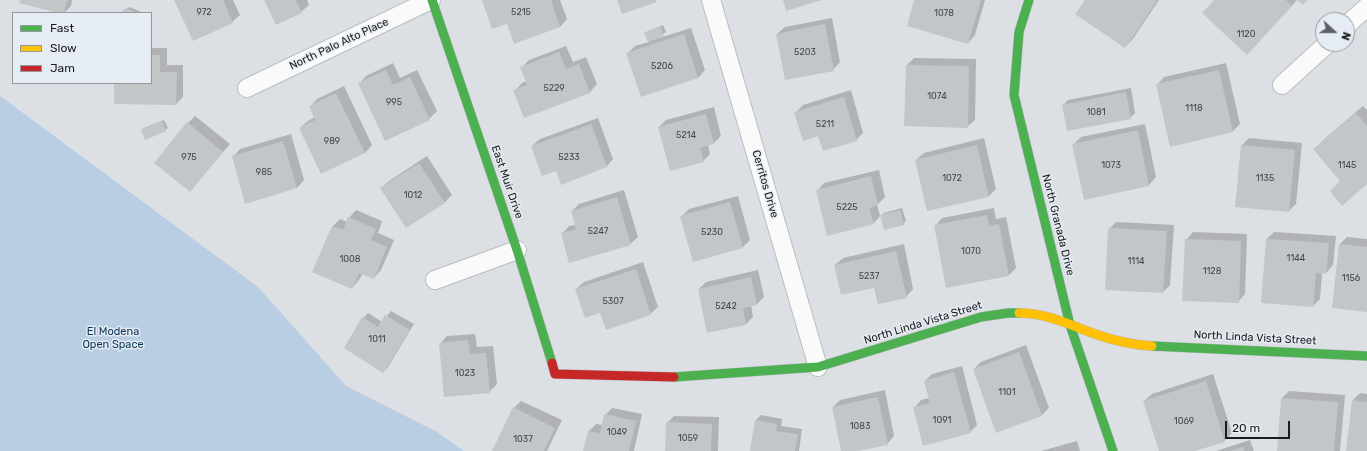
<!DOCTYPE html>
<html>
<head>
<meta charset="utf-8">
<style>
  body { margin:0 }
  #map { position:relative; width:1367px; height:451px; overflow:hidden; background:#dcdfe3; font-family:Rubik,sans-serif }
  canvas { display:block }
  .legend { position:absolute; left:12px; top:12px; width:140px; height:72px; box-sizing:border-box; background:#e6ecf3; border:1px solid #94999e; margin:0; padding:5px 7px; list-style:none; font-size:12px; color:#1a1c1e }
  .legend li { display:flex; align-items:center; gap:8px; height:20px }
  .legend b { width:20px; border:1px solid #94999e }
  .north { position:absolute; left:1315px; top:12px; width:40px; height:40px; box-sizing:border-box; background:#e6ecf3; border:1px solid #94999e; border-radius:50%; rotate:111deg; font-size:11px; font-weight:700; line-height:16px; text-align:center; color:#1a1c1e }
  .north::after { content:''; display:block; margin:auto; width:14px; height:18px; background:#5e6063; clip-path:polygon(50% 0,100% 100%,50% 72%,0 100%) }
  .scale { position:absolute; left:1225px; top:421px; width:65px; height:18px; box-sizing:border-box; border:2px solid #1a1c1e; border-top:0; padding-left:5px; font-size:12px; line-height:14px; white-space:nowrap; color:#1a1c1e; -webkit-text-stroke:3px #e6ecf3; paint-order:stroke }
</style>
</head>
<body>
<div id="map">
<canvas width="1367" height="451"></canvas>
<ul class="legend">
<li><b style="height:5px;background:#4caf50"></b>Fast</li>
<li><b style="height:5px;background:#ffc107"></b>Slow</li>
<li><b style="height:5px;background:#c62828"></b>Jam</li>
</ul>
<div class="north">N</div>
<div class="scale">20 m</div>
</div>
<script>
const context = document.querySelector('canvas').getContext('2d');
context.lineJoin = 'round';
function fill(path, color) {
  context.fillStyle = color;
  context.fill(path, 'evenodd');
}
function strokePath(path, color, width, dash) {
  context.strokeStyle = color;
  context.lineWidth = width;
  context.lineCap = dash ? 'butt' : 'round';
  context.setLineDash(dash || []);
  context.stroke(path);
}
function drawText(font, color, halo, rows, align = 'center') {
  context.font = font + ' Rubik,sans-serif';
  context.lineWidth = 3;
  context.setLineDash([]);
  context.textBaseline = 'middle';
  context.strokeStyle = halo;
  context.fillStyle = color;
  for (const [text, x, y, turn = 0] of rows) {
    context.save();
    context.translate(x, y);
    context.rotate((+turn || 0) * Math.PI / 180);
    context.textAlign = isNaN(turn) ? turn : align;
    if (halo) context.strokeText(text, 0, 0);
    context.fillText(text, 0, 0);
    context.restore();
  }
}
fill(new Path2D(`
  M0,96L258,287L346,386L437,432L464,451H0Z`), '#b9cee2');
fill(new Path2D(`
  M21,0H72L71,6L64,13Z
  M176,0H233L240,15L232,22Z
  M265,0H307L309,5L301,12Z
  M484,0H560L567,19L560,27L508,22Z
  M915,0H985L975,35L968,43Z
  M1086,0H1159L1132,40L1125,47Z
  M1215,0H1297L1254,46Z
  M130,7L141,12L140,13H121L124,10Z
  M832,18L840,62L833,70L777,34L785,27Z
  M663,25L666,32L659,37V38L691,28L705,70L698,78L628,53L635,46L649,42L645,33L648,31Z
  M566,46L573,62L586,57L597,84L590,92L524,117L515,91L522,83L527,81L522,67L529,60Z
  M151,48H167V65H183V97L176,104L115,83H151Z
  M914,58L976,59L975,120L967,127L907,65Z
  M393,63L400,78L417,70L437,111L429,119L359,84L366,76Z
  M1226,63L1240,124L1232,132L1157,85L1164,77Z
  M344,86L372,145L365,153L300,128L308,121L315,117L310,107L317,99Z
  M1131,88L1135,113L1130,118L1063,105L1068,100Z
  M851,90L863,133L856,140L819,135L796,112L803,105Z
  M1363,106L1367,110V183L1341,181L1321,142Z
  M714,107L721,136L714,143L708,145L710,154L703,161L659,127L666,120Z
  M195,116L230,144L190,191L188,123Z
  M598,118L613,159L606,167L532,146L540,139Z
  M164,120L168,128L165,130H142L144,128Z
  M1145,124L1156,177L1149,185L1084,198L1073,145L1081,137Z
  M291,134L304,180L297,188L233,157L240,149Z
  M984,138L996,189L989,196L916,160L924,153Z
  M1249,138L1302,143L1296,204L1289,211L1242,145Z
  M427,156L452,195L445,202L407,227L381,188L389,181Z
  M879,170L885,197L877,205L880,216L884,213L902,208L906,221L903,224L881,215L873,224L817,191L824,183Z
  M624,190L638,237L630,244L562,234L569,226L576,225L572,211L579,204Z
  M738,196L750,240L743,247L681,217L689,209Z
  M994,208L996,219L1006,217L1016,268L1009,275L935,226L942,218Z
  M356,210L382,221L378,233L394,240L381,270L374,278L363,273L359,280L352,288L314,271L333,226L340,219L347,222L349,218Z
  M1116,222L1174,225L1170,285L1163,292L1109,229Z
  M1193,232L1247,234L1245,294L1238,302L1186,240Z
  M1274,232L1336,236L1333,265L1326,273H1322L1320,299L1313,306L1262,302L1267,239Z
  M1347,237L1367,239V311L1340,244Z
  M904,244L913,289L906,297L875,287L835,265L843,258Z
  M643,262L658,307L650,314L601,311L576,289L584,282Z
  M758,270L764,297L757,304L751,305L753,317L746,324L708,332L699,289L706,282Z
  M391,311L414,324L388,367L383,372L363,318L368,313L382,322Z
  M475,334L477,347L493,346L497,384L489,392L440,344L447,336Z
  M1026,345L1049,408L1042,415L974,369L981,362Z
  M962,366L977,425L970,432L914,408L921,400L930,398L925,381L932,374Z
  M1213,374L1232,433L1224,441L1192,451H1160L1144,401L1152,394Z
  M885,390L894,436L887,444L853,451H842L833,407L840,400Z
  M1289,391L1345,395L1340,451H1278L1282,398Z
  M1360,393L1367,394V451H1347L1353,400Z
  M521,401L562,420L547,451H493L514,408Z
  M612,408L642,414L634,451H584L589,431L596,424L603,425L605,415Z
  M761,415L782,419L781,426L802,429L799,451H751L756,420Z
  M674,416L719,417L718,451H666L667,423Z
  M1250,440L1254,451H1216Z
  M1077,441L1080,451H1041Z`), '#0003');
fill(new Path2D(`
  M20,0H67L64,13H58L19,3Z
  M174,0H223L233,23L193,41Z
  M264,0H296L302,13L276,25Z
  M482,0H551L560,27L514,44L507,24L492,29Z
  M617,0H656L657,2L622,14Z
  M783,0H822L786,11Z
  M914,0H981L968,44L907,26Z
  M1085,0H1155L1157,1L1125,48L1075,14Z
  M1214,0H1286L1292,6L1247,55L1202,13Z
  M1297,0H1307L1303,5Z
  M127,9L137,13H120Z
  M825,24L834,71L785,80L776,34Z
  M660,26L664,36L648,42L644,33Z
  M684,34L698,78L641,97L626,53Z
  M559,52L566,69L579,64L590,93L524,118L513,90L527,85L520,67Z
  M151,55H160V72H177L176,105L114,104V83H151Z
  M906,65L969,66L968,128L904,126Z
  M386,70L393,85L410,77L430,120L385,141L358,83Z
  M1219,70L1233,132L1170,147L1156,84Z
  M1126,92L1131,119L1067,131L1062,105Z
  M336,93L365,153L321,174L299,128L315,120L309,106Z
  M844,97L857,141L823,151L818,136L803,141L794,112Z
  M1356,113L1367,126V184L1342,206L1330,191L1340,181L1313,149Z
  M706,114L714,144L700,148L704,162L670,171L658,127Z
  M162,121L166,131L145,140L141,130Z
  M187,122L223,152L190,192L154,163Z
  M591,124L607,167L561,185L556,171L542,176L531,146Z
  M1138,130L1149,186L1084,200L1072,144Z
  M283,141L297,188L245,204L232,156Z
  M977,145L989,197L927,211L915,160Z
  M1241,145L1295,150L1289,212L1235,207Z
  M419,163L445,203L406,228L380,188Z
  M871,176L878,205L869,208L874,224L827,236L816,190Z
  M617,197L631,245L569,263L561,233L576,229L571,211Z
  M730,202L743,248L693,262L680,216Z
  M900,210L904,225L884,230L880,215Z
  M987,215L989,226L999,224L1009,276L946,288L934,225Z
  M348,217L376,229L371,240L387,247L374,279L359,273L352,289L312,272L332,226L343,230Z
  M1108,228L1167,231L1163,293L1105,290Z
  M1185,239L1241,241L1239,303L1182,301Z
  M1266,239L1329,243L1326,274L1316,273L1313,307L1261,303Z
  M1339,244L1367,247V312L1332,308Z
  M896,251L907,298L878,304L874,288L841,295L834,265Z
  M636,269L651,315L606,330L600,313L585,318L575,289Z
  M751,277L757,305L743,308L746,325L707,333L698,289Z
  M385,315L410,330L383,373L344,348L362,317L378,327Z
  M468,340L470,354L486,353L490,393L444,397L439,343Z
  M1019,352L1042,416L996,433L973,369Z
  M954,372L971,433L923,446L913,407L930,403L924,381Z
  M1206,381L1225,442L1195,451H1159L1143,401Z
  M878,397L888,445L858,451H841L832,407Z
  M1281,398L1338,402L1334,451H1277Z
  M1352,400L1367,402V451H1346Z
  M513,407L555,428L544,451H492Z
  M604,414L636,421L629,451H583L588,431L600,433Z
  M755,420L777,424L776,431L798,434L795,451H750Z
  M666,422L712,424L711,451H665Z
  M1243,447L1244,451H1230Z`), '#c3c6c9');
const street = new Path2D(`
  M711,0L818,367
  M1347,25L1367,7
  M1282,85L1327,44
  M247,88L431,0
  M435,280L517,250`);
const fast = new Path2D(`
  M432,0L517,250L552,363
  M1029,0L1019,32L1014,95L1070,325L1113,451
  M1152,346L1367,356
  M674,377L818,367L981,317L1008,313H1019`);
const slow = new Path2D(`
  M1019,313C1047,313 1070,325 1095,334C1112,340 1135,345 1152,346`);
const jam = new Path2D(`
  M552,363L555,374L674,377`);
strokePath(street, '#babdc0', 20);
strokePath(fast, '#babdc0', 10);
strokePath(slow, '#babdc0', 10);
strokePath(jam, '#babdc0', 10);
strokePath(street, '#fafafb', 18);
strokePath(fast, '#4caf50', 9);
strokePath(slow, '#ffc107', 9);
strokePath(jam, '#c62828', 9);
drawText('9px', '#45474a', null, [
  ["972",204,12],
  ["5215",521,12],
  ["1078",944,13],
  ["1120",1246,34],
  ["5203",805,52],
  ["5206",662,66],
  ["5229",554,88],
  ["1074",937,96],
  ["995",394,102],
  ["1118",1194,108],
  ["1081",1096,112],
  ["5211",825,124],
  ["5214",686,135],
  ["989",332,141],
  ["975",189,157],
  ["5233",569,157],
  ["1073",1111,165],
  ["1145",1347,165],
  ["985",264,172],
  ["1072",952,178],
  ["1135",1265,178],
  ["1012",413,195],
  ["5225",847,207],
  ["5247",598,231],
  ["5230",712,232],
  ["1070",971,251],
  ["1144",1296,258],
  ["1008",350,259],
  ["1114",1136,261],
  ["1128",1212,271],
  ["5237",869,276],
  ["1156",1351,278],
  ["5307",613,301],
  ["5242",726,306],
  ["1011",377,339],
  ["1023",465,373],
  ["1101",1007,392],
  ["1091",942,420],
  ["1069",1184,421],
  ["1083",860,426],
  ["1049",617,432],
  ["1059",688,438],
  ["1037",523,439]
]);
drawText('11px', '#1a1c1e', '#e6ecf3', [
  ["North Palo Alto Place",339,44,-25],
  ["East Muir Drive",507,182,71],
  ["Cerritos Drive",765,184,74],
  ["North Granada Drive",1058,225,76],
  ["North Linda Vista Street",923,323,-17],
  ["North Linda Vista Street",1255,338,3]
]);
drawText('11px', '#083558', '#e6ecf3', [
  ["El Modena",113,332],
  ["Open Space",113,345]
]);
</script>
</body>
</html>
